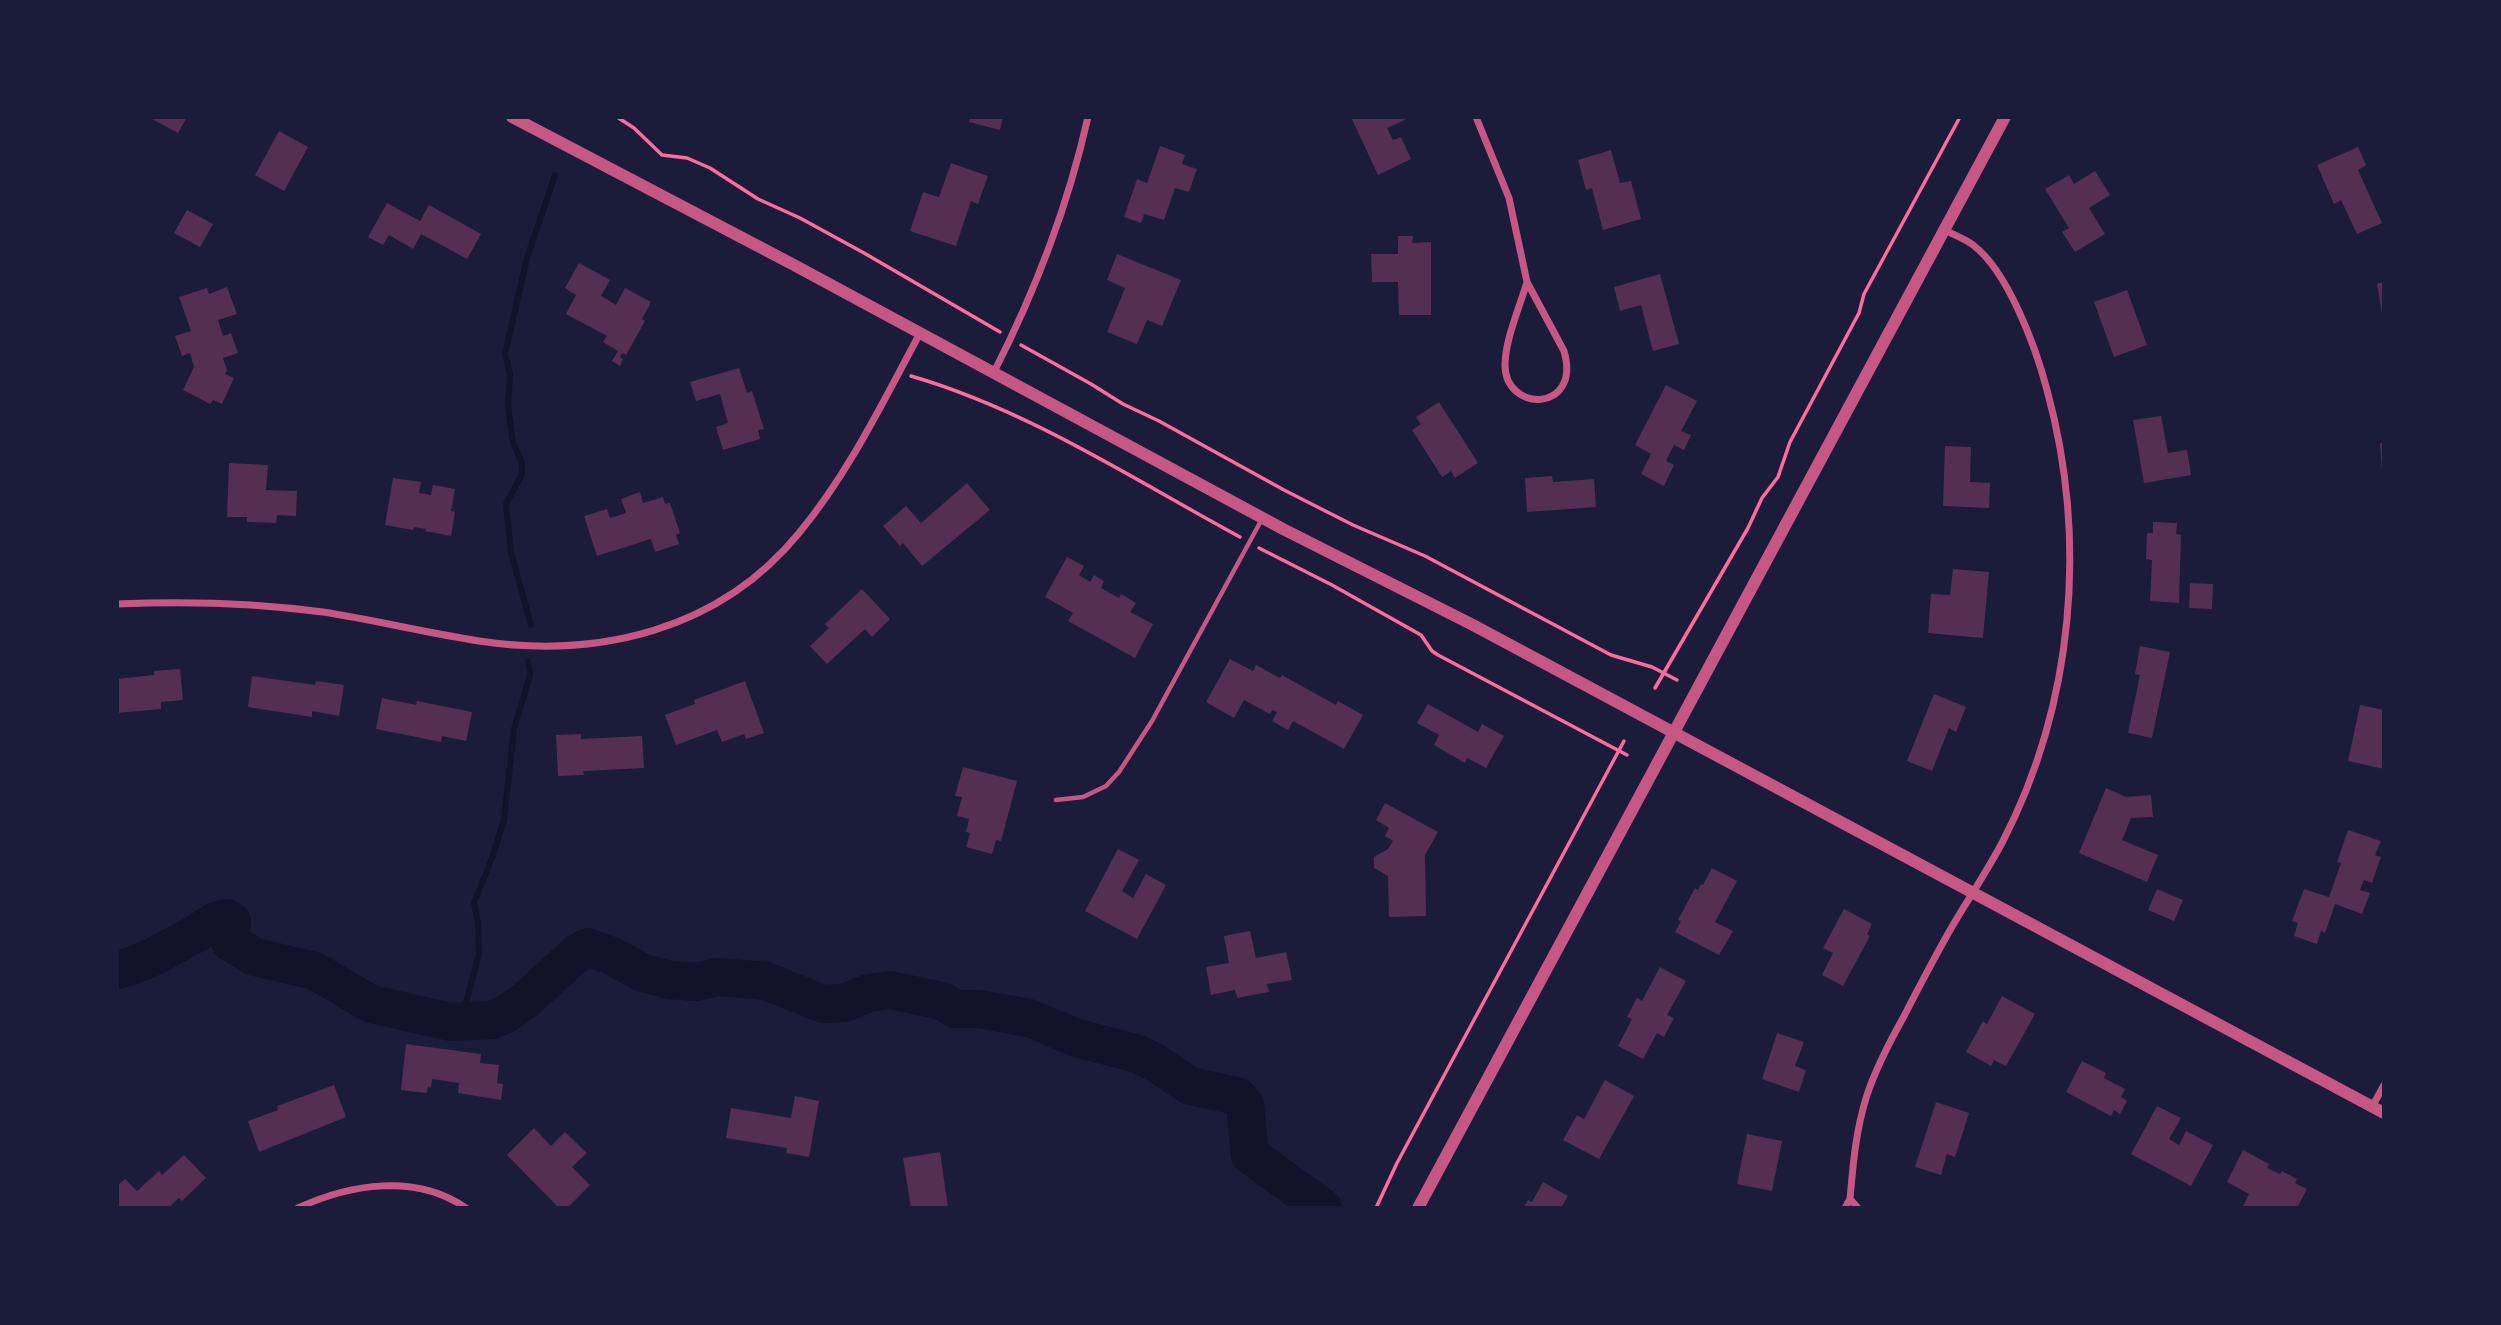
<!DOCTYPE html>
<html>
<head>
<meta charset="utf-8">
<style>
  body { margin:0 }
  #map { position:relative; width:2501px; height:1325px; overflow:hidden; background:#1b1b3a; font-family:"PT Serif",serif }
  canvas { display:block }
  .frame { position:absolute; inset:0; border:119px solid #1b1b3a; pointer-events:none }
</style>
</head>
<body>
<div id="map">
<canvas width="2501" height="1325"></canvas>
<div class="frame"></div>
</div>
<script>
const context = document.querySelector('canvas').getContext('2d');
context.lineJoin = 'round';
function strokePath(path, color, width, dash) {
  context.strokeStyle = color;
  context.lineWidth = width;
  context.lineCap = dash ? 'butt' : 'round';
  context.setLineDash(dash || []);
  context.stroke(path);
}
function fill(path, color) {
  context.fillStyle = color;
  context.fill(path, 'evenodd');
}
strokePath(new Path2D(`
  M531,625L511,552L506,504L522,474V464L513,442L508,406L510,374L505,354L527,258L555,175
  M461,1021L479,954L478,923L474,903L492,858L504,820L514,729L530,675L528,662`), '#12122b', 6);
strokePath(new Path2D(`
  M117,970C146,963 171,947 197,933C207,927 213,920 226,918L232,921L231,943L255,957L315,971L371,1004L451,1022L492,1020L506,1014L527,999L576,954L588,947L612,956L643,973L670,980L696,982L718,977L766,981L823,1004L844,1003L869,993L890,990L942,1001L955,1009H978L1029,1018L1077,1038L1138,1054L1154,1062L1190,1086L1237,1096L1245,1105L1250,1155L1323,1208`), '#12122b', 38);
fill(new Path2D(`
  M148,117H187L178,133Z
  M970,117H1003L1000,130L969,122Z
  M1351,117H1403L1405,120L1387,128L1393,140L1401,137L1411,159L1378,175Z
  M279,131L308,147L284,191L255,175Z
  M1160,146L1185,155L1182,164L1197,169L1189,192L1175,188L1164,220L1144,214L1141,223L1124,217L1137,179L1147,183Z
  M2358,147L2366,165L2358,170L2382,223L2357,234L2341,200L2334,204L2317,165Z
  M1611,150L1620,183L1631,181L1641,219L1603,230L1592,188L1586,190L1578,160Z
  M951,163L988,176L978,204L971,201L956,246L910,231L923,192L939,197Z
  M2095,171L2110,195L2089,208L2105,234L2075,252L2062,232L2069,228L2045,189L2069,175L2074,184Z
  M387,203L420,221L429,205L481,234L467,259L421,234L413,249L389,235L383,245L368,237Z
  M187,210L213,224L200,247L174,233Z
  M1398,236H1413L1412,243L1431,242V315H1399L1398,282H1372L1371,254H1398Z
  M1117,254L1181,280L1162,326L1147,320L1137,344L1107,332L1125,288L1107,280Z
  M579,263L610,280L601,296L616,305L625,288L651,302L642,319L645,321L626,355L622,353L620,357L623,359L620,366L612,361L618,351L603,342L607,336L566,314L576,295L565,288Z
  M1660,274L1679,344L1653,351L1641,305L1620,311L1614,287Z
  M2384,282V313H2382L2377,284Z
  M227,287L237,314L218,320L223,336L231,333L238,353L223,358L227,370L225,374L234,378L222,404L213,400L210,404L183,390L194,367L190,353L182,356L175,336L191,331L179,297L207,288L209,294Z
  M2127,290L2147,345L2114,357L2094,302Z
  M739,368L747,393L752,391L764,429L758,430L760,439L723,450L716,427L728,423L720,394L696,401L690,382Z
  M1666,385L1697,401L1681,431L1691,435L1684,450L1674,445L1666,461L1674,465L1664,486L1641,474L1651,454L1635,445Z
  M1439,402L1478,463L1455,478L1451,471L1442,477L1412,430L1421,424L1416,417Z
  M2161,416L2168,453L2187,450L2191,475L2144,483L2133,420Z
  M2380,443H2384V470H2382Z
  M1945,446L1971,447L1970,482L1990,483L1989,508L1943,506Z
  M229,463L268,465L266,490L297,491L296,516L277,515L276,523L247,522V517H227Z
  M1552,476L1553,482L1594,479L1596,507L1527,512L1525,478Z
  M393,478L421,482L419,493L431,495L433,485L455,489L451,511L455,512L451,536L425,531L426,529L414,527L413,530L385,525Z
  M967,483L990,510L922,566L903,543L900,546L883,526L906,506L921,523Z
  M640,492L643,503L663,497L665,504L670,503L680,533L676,535L679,544L655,552L651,539L597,556L584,516L607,509L610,518L626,513L621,499Z
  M2153,522L2177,523L2176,534L2181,535L2179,603L2150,601L2152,560L2146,559L2147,533H2153Z
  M1067,557L1084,566L1079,575L1090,582L1094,575L1104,581L1101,588L1119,598L1121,594L1136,603L1130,612L1153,624L1135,658L1068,621L1073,613L1045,597Z
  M1953,569L1989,572L1983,638L1928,633L1931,594L1950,595Z
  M2190,583L2213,584L2212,609L2189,608Z
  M862,589L890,619L872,637L865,629L827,664L810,646L829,628L825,624Z
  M2140,646L2170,652L2152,738L2128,733L2140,675L2135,674Z
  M1230,659L1253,671L1256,665L1280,678L1282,675L1336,705L1338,701L1363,715L1344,749L1293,721L1288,730L1272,721L1277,712L1272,710L1270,714L1244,700L1234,718L1206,702Z
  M180,669L183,700L161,702V709L117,713V679L154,675V671Z
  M252,676L315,685L316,681L344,685L339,716L312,711V717L248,707Z
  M745,681L764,733L746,739L744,734L722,742L717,730L676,745L665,715L695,704L694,700Z
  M1934,694L1966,707L1956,732L1949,728L1932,771L1907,761Z
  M382,698L416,705L417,701L472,712L466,741L442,736L441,742L376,729Z
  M1428,704L1478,732L1482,724L1504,736L1486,768L1467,758L1465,763L1434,745L1439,735L1417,723Z
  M2360,705L2384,710V769L2348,761Z
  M581,734V739L642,736L644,768L583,771L584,775L558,776L556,735Z
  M963,767L1017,781L1001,841L996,840L992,854L966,847L970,833L966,832L969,819L957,816L962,797L955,796Z
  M2106,788L2126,797L2151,795L2153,817L2131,818L2122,840L2158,855L2147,882L2079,853Z
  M1385,803L1438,832L1425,855L1426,916L1389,917L1388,876L1374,868V857L1388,849L1393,841L1385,836L1389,828L1376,820Z
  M2348,830L2381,841L2375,855L2381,857L2372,883L2364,880L2360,890L2370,893L2362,914L2335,904L2325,933L2321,931L2317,944L2294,936L2298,923L2292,921L2304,889L2329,897L2341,863L2337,862Z
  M1118,849L1139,860L1122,891L1133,898L1146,874L1166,885L1137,939L1085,911Z
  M1712,868L1737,881L1715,922L1733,931L1719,955L1675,932L1681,921L1678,920L1695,888L1698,890L1701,884L1703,885Z
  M2157,889L2183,900L2174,921L2148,910Z
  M1844,909L1872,924L1867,934L1870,936L1843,986L1822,975L1833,953L1823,948Z
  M1250,931L1256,958L1286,952L1292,980L1267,984L1269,992L1237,998L1235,990L1211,995L1206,967L1229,963L1224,936Z
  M1660,967L1686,981L1667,1015L1674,1018L1664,1037L1657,1033L1643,1059L1618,1046L1632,1019L1627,1017L1637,998L1642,1001Z
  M2002,996L2035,1014L2006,1066L1994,1060L1991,1066L1966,1052L1983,1021L1987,1024Z
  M1777,1033L1804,1042L1795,1066L1806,1070L1799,1092L1762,1079Z
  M406,1044L481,1054L480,1063L499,1065L497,1083L503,1084L501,1100L458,1093L459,1083L432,1079L431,1088L428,1087L427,1093L401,1090Z
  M2082,1061L2106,1073L2104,1078L2125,1089L2121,1097L2127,1101L2120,1114L2114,1110L2111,1116L2066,1092Z
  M1605,1080L1634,1096L1599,1159L1563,1140L1577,1115L1584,1119Z
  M334,1085L346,1117L259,1152L248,1121L278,1110L277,1106Z
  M795,1096L819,1101L809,1157L786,1153L787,1148L726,1138L731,1108L791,1118Z
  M1936,1102L1969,1113L1955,1157L1947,1154L1941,1175L1915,1167Z
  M2157,1106L2181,1118L2169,1139L2179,1145L2186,1131L2213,1145L2191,1186L2131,1154Z
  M534,1128L551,1146L565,1132L587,1153L572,1167L590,1185L567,1208H559L507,1155Z
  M1747,1134L1782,1141L1772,1191L1737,1184Z
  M2243,1150L2269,1164L2267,1168L2280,1174L2282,1171L2297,1179L2295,1183L2307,1189L2297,1208L2243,1206L2249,1194L2227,1182Z
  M940,1152L948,1208H911L903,1158Z
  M184,1155L206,1178L182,1201L179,1198L168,1208H117V1186L125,1179L137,1191L159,1171L162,1175Z
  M1543,1182L1568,1196L1561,1208H1523L1528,1200L1532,1202Z`), '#542f53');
strokePath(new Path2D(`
  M617,117L634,128L662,155L687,158L710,168L758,199L800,218L864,253L1000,332
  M1021,345L1091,384L1123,404L1159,421L1284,490L1353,525L1425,556L1611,655L1652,667L1677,680
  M911,376C1028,410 1133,479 1240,537
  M1259,548L1332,585L1421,635L1432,651L1438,655L1627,755
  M1655,688L1748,528L1762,498L1778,477L1790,442L1859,313L1864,294L1960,117
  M1376,1208L1397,1163L1624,741`), '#ff6b9d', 3.5);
strokePath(new Path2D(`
  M1056,800L1083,797L1106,786L1119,772L1152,721L1262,519`), '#c65784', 4.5);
strokePath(new Path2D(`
  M1476,117L1509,198L1527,282L1564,351C1582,413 1505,413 1505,365C1505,340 1520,306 1527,282
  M993,374C1035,292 1068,206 1088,117
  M117,604C185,601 255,603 323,612C375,620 427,633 479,641C599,659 720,630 799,533C848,474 883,402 919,335
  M2372,1107L2384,1085
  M1850,1199L1858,1208
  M298,1208C350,1184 416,1173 466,1208
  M1845,1208L1850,1199C1853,1164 1856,1129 1867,1095C1876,1068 1889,1043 1903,1018C1919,987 1935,956 1953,925C1969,898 1987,871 2002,843C2074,704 2088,540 2047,390C2036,348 2008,271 1973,245C1965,239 1954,235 1945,230`), '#c65784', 7);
strokePath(new Path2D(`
  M512,117L794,265L1283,529L1473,625L2384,1113
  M1418,1208L2005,117`), '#c65784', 12);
</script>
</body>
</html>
